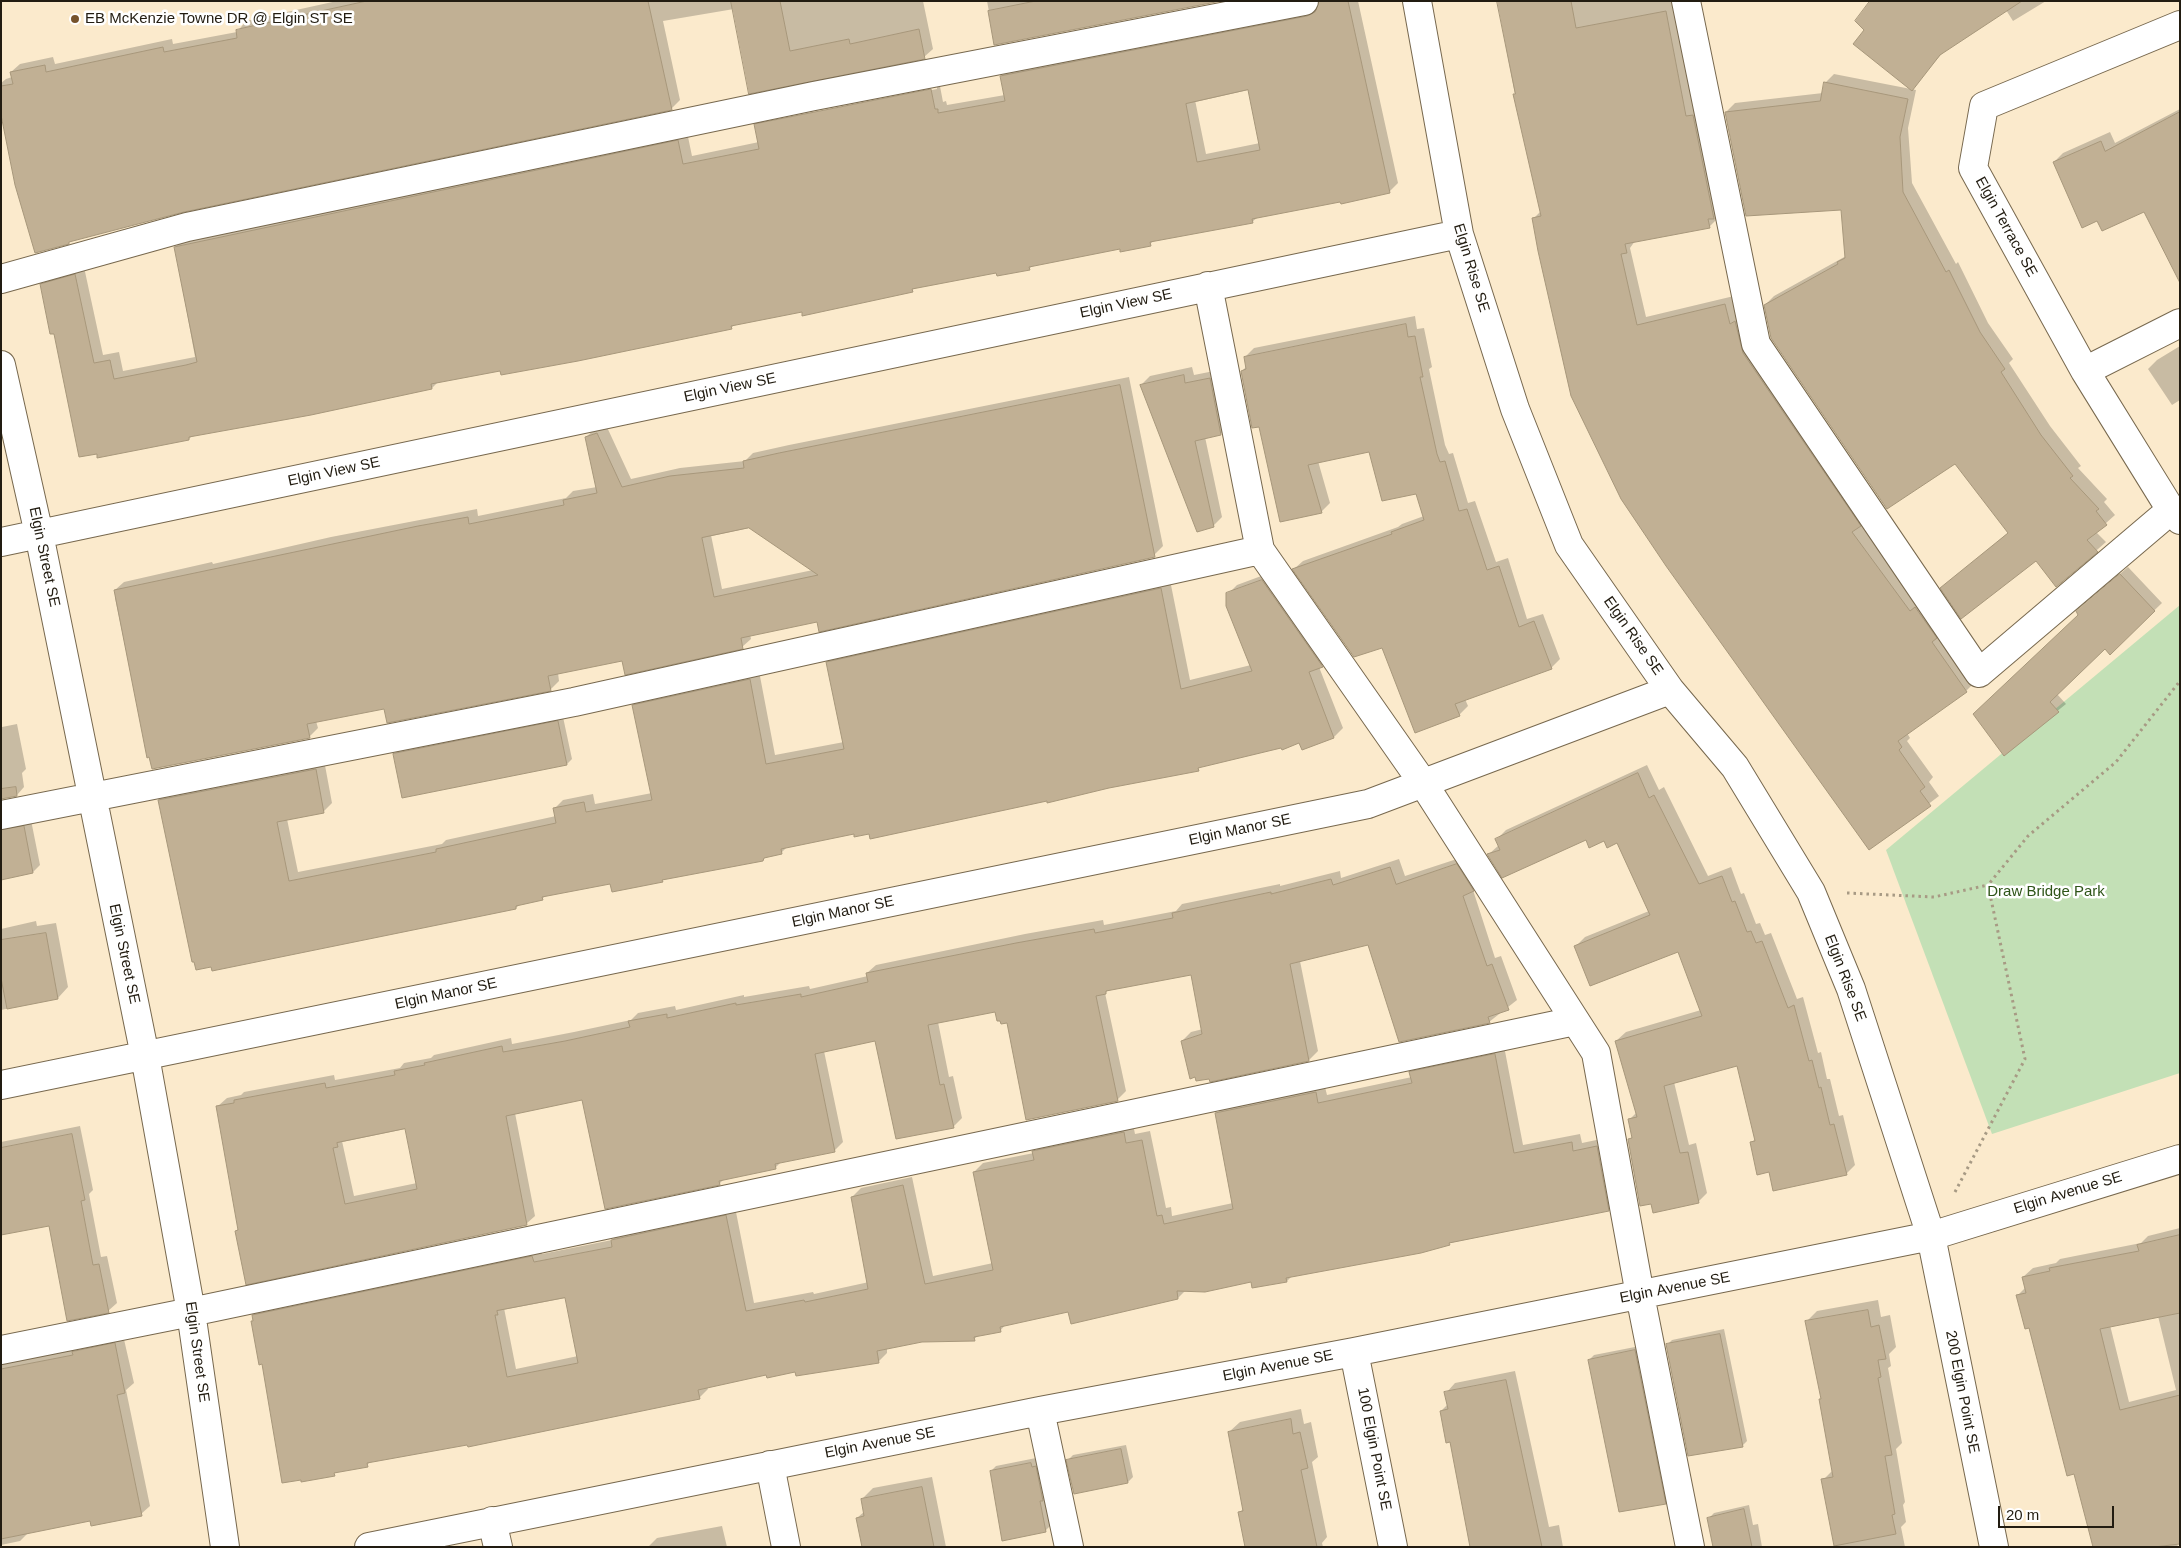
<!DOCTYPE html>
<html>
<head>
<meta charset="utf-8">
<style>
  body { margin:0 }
  #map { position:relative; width:2181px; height:1548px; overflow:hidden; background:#fbeacc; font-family:Arial,sans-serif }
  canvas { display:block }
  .frame { position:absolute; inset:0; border:2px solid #221c11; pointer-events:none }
  .scale { position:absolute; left:1998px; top:1506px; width:116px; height:22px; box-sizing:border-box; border:2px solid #221c11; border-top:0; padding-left:6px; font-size:15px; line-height:18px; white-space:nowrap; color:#221c11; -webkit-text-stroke:4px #fff; paint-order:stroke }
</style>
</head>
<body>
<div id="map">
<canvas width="2181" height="1548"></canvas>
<div class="frame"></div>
<div class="scale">20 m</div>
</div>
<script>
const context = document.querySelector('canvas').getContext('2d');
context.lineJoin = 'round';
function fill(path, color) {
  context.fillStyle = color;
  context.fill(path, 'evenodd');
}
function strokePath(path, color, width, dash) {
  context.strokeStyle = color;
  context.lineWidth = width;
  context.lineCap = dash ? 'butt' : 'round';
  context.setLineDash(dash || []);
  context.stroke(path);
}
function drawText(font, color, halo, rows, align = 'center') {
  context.font = font + ' Arial,sans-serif';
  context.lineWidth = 5;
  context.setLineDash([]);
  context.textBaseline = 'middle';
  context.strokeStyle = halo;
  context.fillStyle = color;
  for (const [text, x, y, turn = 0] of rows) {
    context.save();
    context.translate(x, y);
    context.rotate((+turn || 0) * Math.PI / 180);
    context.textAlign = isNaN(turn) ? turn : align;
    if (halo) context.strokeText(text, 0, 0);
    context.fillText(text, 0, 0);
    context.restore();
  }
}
fill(new Path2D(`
  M2180,605V1073L1992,1134L1886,850Z`), '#c3e0b6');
fill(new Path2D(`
  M337,1H923L933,49L924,57L750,92L734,9L663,21L680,100L671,109L1,108V83L6,79L12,77L11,72L20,64L53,57L55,64L172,39L173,44L237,32L246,21Z
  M987,1H1214L995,44Z
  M1320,1H1358L1398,183L1390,191L1258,217L1252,222L1156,239L1150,244L1121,247L1033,265L1029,269L997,272L915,288L912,290L736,323L731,328L438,382L432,388L193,435L189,439L55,332L42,285L50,276L84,267L103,355L119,352L123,371L195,357L175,247L184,239L687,132L692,156L759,142L756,125L765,116L939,81L943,102L946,101L947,105L1005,95L1002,76L1010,67L1317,8ZM937,87V89L764,124V121ZM1249,89L1260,143L1206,154L1195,100Z
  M1498,1H1674L1718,218L1709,227L1635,241L1630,248L1646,317L1734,296L1869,517L1861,524L1975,682L1966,691L1907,733L1910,738L1907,741L1933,777L1929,782L1939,796L1869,849L1534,218L1541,211L1514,95L1516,93Z
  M1941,1H2046L2013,21L2006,10Z
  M1954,39L1912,89L1854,44Z
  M1834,74L1916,90L1908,128L1912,183L1956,264L1958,262L1988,323L2013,359L2009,363L2050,426L2081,466L2078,468L2107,499L2104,502L2115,515L2096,532L2106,542L2057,585L2036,559L1942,588L2009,532L1955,463L1765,305L1774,296L1846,256L1842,208L1726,112L1735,103L1823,93L1825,83Z
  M2180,109V280L2145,210L2097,219L2054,162L2063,153L2110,132L2115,143Z
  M1415,316L1417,329L1424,328L1432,367L1429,369L1445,445L1449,454L1453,453L1468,503L1475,501L1496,562L1508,558L1527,619L1543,614L1560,659L1551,668L1465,699L1468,706L1459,715L1294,569L1303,561L1398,527L1402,524L1424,516L1417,492L1370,450L1318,461L1330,503L1321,512L1260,425L1242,371L1247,366L1245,357L1254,348Z
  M2180,346V400L2172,405L2148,369L2157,360Z
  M1192,367L1194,375L1219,370L1229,425L1221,434L1205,437L1222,517L1213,526L1141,385L1150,376Z
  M1129,377L1163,546L1154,555L750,634L751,639L742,647L623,659L558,673L559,681L551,689L385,707L316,721L318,728L309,737L148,756L115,598V590L124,582L212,562L213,564L331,537L477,509L478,516L566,498L573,491L597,487L586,437L595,429L606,425L631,479L680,468L745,461L753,453L789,445ZM749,526L813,570L722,589L711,535Z
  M2128,567L2162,603L2110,653L2105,648L2057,694L2066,704L2004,754L2085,604Z
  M1272,572L1331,657L1319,667L1343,728L1334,737L1303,749L1300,741L1201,766L1198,769L788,846L781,853L766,856L763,860L665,878L662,881L611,883L546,895L542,899L520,904L516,908L213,970L159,800L168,791L324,760L332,803L323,812L287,819L298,872L442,844L446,840L556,816L554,809L563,800L593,794L595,804L652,793L633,706L642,696L759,671L775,755L844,742L827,663L836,653L1170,580L1190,680L1251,665L1228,594L1237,585Z
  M563,717L572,759L567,764L394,754L399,749Z
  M17,724L26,769L22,773L24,787L17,795L1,799V725L2,727Z
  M1647,765L1659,790L1664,787L1708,876L1731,867L1741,894L1744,893L1756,924L1760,923L1765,935L1771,933L1797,999L1803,997L1818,1053L1821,1052L1827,1079H1830L1839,1116L1843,1115L1855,1165L1846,1174L1770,1170L1752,1142L1755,1139L1738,1065L1674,1082L1689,1145L1696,1143L1707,1193L1698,1202L1629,1140L1633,1136L1630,1119L1637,1112L1616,1041L1626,1032L1701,1010L1679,950L1576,946L1585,937L1649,911L1618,841L1586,839L1489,854L1499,845L1497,839L1506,830Z
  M31,820L40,865L33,872L1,879V821Z
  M1466,856L1482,881L1473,890L1495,958L1501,956L1517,1000L1489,1022L1369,943L1300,961L1318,1051L1309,1060L1211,1080L1182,1041L1191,1032L1203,1029L1192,973L1109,989L1105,993L1126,1091L1117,1100L1008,1022L996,1011L938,1022L949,1077L953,1076L962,1118L953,1127L876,1039L824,1051L843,1142L834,1151L781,1162L775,1168L725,1178L719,1184L583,1099L515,1113L535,1216L526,1224L236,1231L239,1228L218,1106L227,1098L241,1095L244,1092L334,1075L335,1080L400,1068L404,1063L431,1058L434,1055L511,1038L512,1044L574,1032L631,1020L638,1013L675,1006L676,1010L744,995V997L809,986L810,989L868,976L867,973L876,965L1025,934L1103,920L1104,925L1176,911L1182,904L1280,884V886L1340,871L1341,878L1399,859L1405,876ZM406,1127L417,1183L354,1196L342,1141Z
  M36,921L37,926L56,923L68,987L58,998L1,1010V929Z
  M1504,1046L1523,1145L1580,1134L1582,1143L1606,1138L1617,1201L1608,1210L1292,1276L1287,1281H1252L1186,1290L1178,1298L1069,1311L1006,1324L1000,1331L979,1335L974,1339L922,1341L887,1348V1353L878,1362L767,1373L707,1386L708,1389L699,1398L372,1460L367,1465L302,1481L253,1316L262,1307L541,1248L542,1254L612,1240L621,1231L735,1207L754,1303L813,1292L814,1294L869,1282L852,1197L861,1188L912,1177L933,1276L993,1263L974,1172L983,1163L1034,1153L1042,1143L1133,1124L1135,1134L1150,1131L1166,1208L1171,1207L1172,1216L1233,1203L1217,1113L1226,1104L1324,1083L1327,1095L1412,1077L1410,1072L1419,1064ZM566,1296L578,1356L516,1369L504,1308Z
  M80,1126L93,1190L89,1194L101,1257L107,1256L117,1303L108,1311L50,1224L1,1234V1142Z
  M2180,1228V1431L2151,1438L2178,1547H2094L2075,1473L2018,1295L2026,1287L2023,1277L2033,1268L2056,1263L2060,1259L2141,1243L2148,1236ZM2158,1316L2176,1390L2129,1402L2110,1325Z
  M1878,1300L1881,1317L1890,1315L1896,1347L1889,1354L1891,1366L1888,1368L1902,1443L1896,1449L1905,1502L1903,1505L1906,1522L1901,1527L1905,1547H1835L1823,1480L1833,1470L1820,1399L1822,1398L1807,1321L1817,1311Z
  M1724,1329L1747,1441L1742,1446L1667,1345L1672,1340Z
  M123,1335L134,1383L126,1390L150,1506L141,1514L91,1519L29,1532L20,1541L1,1545V1354Z
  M1640,1346L1670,1498L1665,1503L1589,1360L1594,1355Z
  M1515,1371L1549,1527L1559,1525L1563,1547H1480L1441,1411L1448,1404L1446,1393L1455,1383Z
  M1301,1409L1304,1424L1311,1422L1318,1457L1312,1462L1327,1537L1322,1543L1323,1547H1246L1240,1512L1244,1508L1229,1432L1240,1422Z
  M1126,1445L1133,1477L1128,1482L1068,1460L1073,1455Z
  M1036,1458V1462H1041L1050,1526L1045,1531L991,1471L996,1466Z
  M932,1477L946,1547H863L857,1518L865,1511L862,1499L873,1488Z
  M1749,1505L1753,1525L1758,1524L1762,1547H1714L1709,1518L1714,1513Z
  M722,1526L727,1547H648L657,1538Z`), '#0003');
const building = new Path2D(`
  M367,1H648L672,110L184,212L69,242V244L35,253L15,185L1,115V86L13,84L10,72L45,65L46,72L163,47L164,52L237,38L236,30Z
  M731,1H780L790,51L849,39L850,44L919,29L925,59L749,94Z
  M1036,1H1221L994,45L988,11Z
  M1319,1H1348L1390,193L1341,204L1340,202L1252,219L1253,223L1150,242L1151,246L1120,252V249L1029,267L1030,270L997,276L996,273L912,289L913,292L802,316V312L731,326L732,329L578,361L501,375L500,371L431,384L432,389L311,415L189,437V440L97,458V454L79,457L54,334H50L40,284L75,274L94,363L110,360L114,379L186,365L197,362L174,247L678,140L683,164L759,149L754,124L931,89L935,109H938V113L1005,101L1000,76L1307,16L1315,12ZM1248,90L1260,150L1197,162L1186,104Z
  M1497,1H1571L1576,28L1666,11L1686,116L1693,115L1714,219H1708L1710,228L1625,244L1627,253L1621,254L1637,325L1725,304L1730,324L1735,321L1743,353L1861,526L1852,532L1910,611L1915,607L1937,638L1932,642L1967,692L1898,741L1902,747L1899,750L1925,787L1920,791L1931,806L1869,850L1666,566L1621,499L1571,396L1538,251L1532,218L1541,216L1513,94H1515Z
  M1870,1H2022L1940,55L1912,91L1853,44L1864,30L1855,21Z
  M1824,82L1908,99L1900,137L1903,192L1946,272L1949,270L1980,332L2005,369L2001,372L2041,435L2073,476L2070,478L2099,509L2096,511L2107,525L2087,540L2098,552L2056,587L2036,561L1961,619L1940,588L2008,533L1955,464L1887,509L1771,338L1764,305L1838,264L1837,262L1845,258L1841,210L1746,216L1725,112L1820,101Z
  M2180,112V283L2144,212L2102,231L2097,221L2082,228L2053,162L2101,141L2105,151Z
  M1406,324L1408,337L1415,336L1423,377H1420L1437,454L1440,462L1445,461L1459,511L1467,509L1487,570L1499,566L1519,627L1534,621L1552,669L1455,704L1460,716L1415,733L1382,648L1354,657L1292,569L1392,534L1391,532L1424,520L1416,494L1382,501L1369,452L1308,465L1322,513L1280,522L1259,427L1252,428L1241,371L1246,369L1244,357Z
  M1184,375L1185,383L1210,378L1221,435L1195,441L1214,527L1197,532L1140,385Z
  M1120,385L1155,557L819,632L817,622L741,638L743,649L625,675L622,661L548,676L551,691L387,723L384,709L307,724L310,738L152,769L149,757L147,758L114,590L418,526L468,517L469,524L564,505L563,500L597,493L585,437L597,433L622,487L670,476L744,468L743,461L779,453ZM749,528L818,575L714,597L702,538Z
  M2120,574L2155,611L2110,655L2105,649L2050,702L2059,712L2004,756L1973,714L2078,615L2076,611Z
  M1262,580L1323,667L1309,672L1334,738L1302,750L1299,743L1282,750L1281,748L1198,768L1199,771L1109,788L1047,803V801L870,839L869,834L854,837V834L781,849L782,854L764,858L763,861L662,880L663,882L612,892L610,884L542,897L543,900L516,906V909L212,971L211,967L196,970L194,962H192L158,800L316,769L324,813L277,822L289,881L436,852V849L556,823L553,808L584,802L586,812L652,800L632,705L750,679L766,764L844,749L826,662L1161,588L1181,689L1252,671L1226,606V593Z
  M558,721L567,765L402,798L393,754Z
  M1638,773L1649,798L1654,795L1699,884L1722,876L1732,902L1735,901L1747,932L1751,931L1756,943L1762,941L1788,1008L1794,1005L1809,1061L1812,1060L1819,1088L1821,1087L1830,1125L1834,1124L1847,1175L1773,1191L1769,1172L1757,1175L1750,1142L1755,1141L1737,1066L1664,1086L1680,1153L1688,1152L1699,1203L1653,1213L1651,1204L1640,1206L1628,1139L1632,1138L1628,1119L1637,1117L1615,1041L1702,1016L1678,952L1590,986L1574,946L1650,915L1617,843L1607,848L1604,841L1589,848L1586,840L1502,878L1487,854L1500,850L1495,839Z
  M16,787L17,796L1,799V789Z
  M24,826L33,873L1,880V830Z
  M1457,864L1474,891L1463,896L1487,966L1492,964L1509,1010L1488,1017L1490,1023L1399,1042L1368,945L1290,964L1309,1061L1210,1082L1209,1079L1196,1081L1195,1077L1190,1079L1181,1041L1202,1034L1191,975L1106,991V994L1096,996L1118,1101L1026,1120L1007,1023L1001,1024L1000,1021H997L995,1012L928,1025L940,1085L944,1084L954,1128L896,1139L875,1041L815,1054L835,1152L775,1164L776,1169L719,1181L720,1185L605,1209L582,1100L506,1116L527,1225L246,1285L235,1231L238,1230L216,1106L234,1103V1100L325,1083L326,1088L395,1075L394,1071L425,1065L424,1063L502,1046L503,1052L565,1041L630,1027L628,1021L667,1014V1018L736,1003V1005L801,994V997L868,982L866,973L1016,943L1094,929L1095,933L1173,918L1172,913L1271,892V894L1331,879L1333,885L1390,867L1396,884ZM405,1129L417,1189L345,1204L333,1148L338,1147L337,1143Z
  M46,933L58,999L7,1009L1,978V940Z
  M1495,1054L1514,1153L1572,1142L1573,1151L1597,1146L1609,1211L1449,1243L1450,1245L1421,1253L1286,1278L1287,1282L1252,1288L1251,1282L1205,1292L1177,1291L1178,1299L1071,1324L1068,1312L1000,1327L1001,1332L974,1337L975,1341L922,1342L877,1351L879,1363L796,1376L795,1372L767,1378L766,1375L698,1390L700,1399L468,1447L467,1445L367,1463L368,1467L334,1473L335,1476L301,1482V1480L282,1483L262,1364L259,1365L251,1321H253L252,1315L532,1256L534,1262L612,1247L611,1240L726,1215L746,1311L804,1300L805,1302L868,1289L851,1197L903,1185L925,1284L993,1270L973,1172L1034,1160L1032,1151L1124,1132L1126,1143L1142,1140L1157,1216L1162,1215L1164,1224L1233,1209L1215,1113L1316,1092L1318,1103L1412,1083L1409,1072ZM565,1298L578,1363L507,1377L495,1315H498L497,1311Z
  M72,1134L85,1200L81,1201L93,1265L99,1264L109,1313L67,1321L49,1226L1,1235V1148Z
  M2180,1235V1313L2100,1329L2120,1410L2180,1395V1544L2154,1547H2093L2074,1474L2067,1476L2029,1328L2025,1329L2016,1295L2026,1293L2022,1277L2050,1271L2049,1268L2139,1251L2137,1245Z
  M1868,1310L1871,1327L1879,1325L1886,1359L1878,1360L1881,1377L1878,1378L1892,1455L1885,1456L1895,1514L1892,1515L1896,1534L1834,1546L1821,1479L1833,1477L1819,1399H1821L1805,1321Z
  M1720,1334L1743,1447L1688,1456L1666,1344Z
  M115,1343L125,1393L117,1395L142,1516L91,1526L90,1521L1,1539V1369L73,1355L72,1352Z
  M1635,1350L1666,1504L1619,1512L1588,1360Z
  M1506,1380L1542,1547H1470L1450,1442L1446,1443L1440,1411L1448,1409L1444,1392Z
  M1291,1419L1293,1434L1300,1432L1308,1468L1301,1470L1317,1547H1245L1238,1512L1243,1511L1228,1432Z
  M1121,1449L1128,1483L1074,1494L1066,1460Z
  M1031,1463L1032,1467L1036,1466L1043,1501H1040L1046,1532L1002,1541L990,1471Z
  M922,1487L934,1547H862L856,1518L864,1516L861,1499Z
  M1744,1509L1752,1547H1713L1707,1518Z`);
fill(building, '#c1b094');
strokePath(building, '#a7977b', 1);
const minor = new Path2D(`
  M1417,1L1459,234L1515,409L1569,545L1670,690L1735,767L1811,892L1851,989L1931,1236L1994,1547
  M1686,1L1756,344L1979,673L2171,510
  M2180,25L1984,106L1973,168L2085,371L2171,510L2180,520
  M1,279L187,227L814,96L1304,1
  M1208,286L1260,550L1423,783L1596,1053L1640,1295L1690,1547
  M1,365L39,534L145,1056L191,1312L225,1547
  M2085,371L2180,323
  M1,542L1459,234
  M1,815L574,702L1260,550
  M1,1085L1368,804L1670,690
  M1,1350L191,1312L1575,1021
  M1354,1352L1393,1547
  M1040,1411L1069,1547
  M770,1465L786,1547
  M492,1521L498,1547
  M369,1547L1040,1411L1354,1352L1931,1236L2180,1159`);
strokePath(minor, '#77684e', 30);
strokePath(new Path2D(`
  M1847,893L1934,897L1988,885
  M1955,1192L2025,1059L1988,885L2028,836L2116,762L2180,681`), '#a79a84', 3, [2.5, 4]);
strokePath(minor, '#fff', 28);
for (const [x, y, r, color] of [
  [75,19,5,"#76532c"]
]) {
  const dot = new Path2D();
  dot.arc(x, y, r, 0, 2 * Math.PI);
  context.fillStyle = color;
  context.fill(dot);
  strokePath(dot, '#fff', 2);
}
drawText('15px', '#221c11', '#fff', [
  ["EB McKenzie Towne DR @ Elgin ST SE",85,19]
], 'left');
drawText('15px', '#221c11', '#fff', [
  ["Elgin Terrace SE",2006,227,61],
  ["Elgin Rise SE",1471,268,73],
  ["Elgin View SE",1126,304,-12],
  ["Elgin View SE",730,388,-12],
  ["Elgin View SE",334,472,-12],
  ["Elgin Street SE",44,557,78],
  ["Elgin Rise SE",1633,636,55],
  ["Elgin Manor SE",1240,830,-12],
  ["Elgin Manor SE",843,912,-12],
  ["Elgin Street SE",124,954,78],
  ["Elgin Rise SE",1845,978,69],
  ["Elgin Manor SE",446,994,-12],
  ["Elgin Avenue SE",2068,1193,-17],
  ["Elgin Avenue SE",1675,1288,-11],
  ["Elgin Street SE",197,1352,82],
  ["Elgin Avenue SE",1278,1366,-11],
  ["200 Elgin Point SE",1962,1392,79],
  ["Elgin Avenue SE",880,1443,-11],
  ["100 Elgin Point SE",1374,1449,79]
]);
drawText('15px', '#2e5418', '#fff', [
  ["Draw Bridge Park",2046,892]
]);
</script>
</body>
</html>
